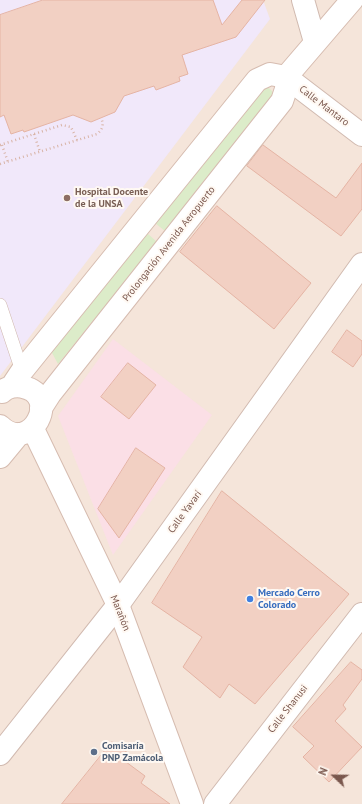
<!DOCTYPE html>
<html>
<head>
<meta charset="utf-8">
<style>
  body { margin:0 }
  #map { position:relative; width:362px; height:804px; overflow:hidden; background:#fdf4ec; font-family:"PT Sans",sans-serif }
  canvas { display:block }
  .north { position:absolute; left:314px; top:756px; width:40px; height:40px; -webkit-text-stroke:3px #fff9f3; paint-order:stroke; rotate:292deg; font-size:11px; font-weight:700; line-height:16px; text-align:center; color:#7a574d }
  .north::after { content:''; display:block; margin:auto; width:14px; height:18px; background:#7a574d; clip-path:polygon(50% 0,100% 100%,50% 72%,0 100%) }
</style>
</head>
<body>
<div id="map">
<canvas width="362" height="804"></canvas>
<div class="north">N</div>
</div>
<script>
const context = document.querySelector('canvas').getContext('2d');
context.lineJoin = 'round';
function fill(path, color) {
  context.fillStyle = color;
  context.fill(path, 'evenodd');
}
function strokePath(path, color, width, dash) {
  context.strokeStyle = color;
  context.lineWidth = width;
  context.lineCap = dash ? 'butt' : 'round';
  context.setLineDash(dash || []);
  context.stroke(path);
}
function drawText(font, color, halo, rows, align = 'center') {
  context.font = font + ' "PT Sans",sans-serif';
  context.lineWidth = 4;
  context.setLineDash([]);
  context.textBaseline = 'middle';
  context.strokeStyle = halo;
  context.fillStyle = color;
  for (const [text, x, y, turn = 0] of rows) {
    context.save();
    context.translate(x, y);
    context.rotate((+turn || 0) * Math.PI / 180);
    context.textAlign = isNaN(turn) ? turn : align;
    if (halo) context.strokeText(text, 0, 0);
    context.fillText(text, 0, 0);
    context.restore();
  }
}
fill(new Path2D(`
  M0,0H362V804H0Z`), '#f5e5da');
fill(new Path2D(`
  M0,0H263L270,19L0,376Z`), '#f1e8fa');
fill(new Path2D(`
  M113,339L212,415L113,555L58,416Z`), '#fbdfe6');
fill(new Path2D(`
  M265,88H269L272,91L273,95L165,231L155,223L261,90Z
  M147,233L157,242L58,364L51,351Z`), '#dcecc9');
const building = new Path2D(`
  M43,0H213L222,25L242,0H265L236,37L182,55L188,74L179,77L180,81L156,90L154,86L124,96L115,112L91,122L73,115L24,132L23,130L11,134L4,115L0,117V15Z
  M263,145L336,198L362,163V209L341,236L247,166Z
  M217,206L311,283L274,329L180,252Z
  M347,330L362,341V354L353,367L332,352Z
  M128,363L156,385L129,419L101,397Z
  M136,448L165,468L119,538L98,509Z
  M222,491L349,594L255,704L229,684L220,698L183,667L202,637L152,603Z
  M351,662L362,670V679L343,705L346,709L335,721L362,747L329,782L303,757L314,746L293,727Z
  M112,742L128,753L122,759L145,776L141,783L170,804H62Z`);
fill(building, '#f2d0c3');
strokePath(building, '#e5b4a4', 1);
const lane = new Path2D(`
  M0,305L22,371`);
const street = new Path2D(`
  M303,0L315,42
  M286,77L362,135
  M0,754L118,605L362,264
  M215,804L362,614`);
const secondary = new Path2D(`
  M12,386L22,371L257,80L270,74L286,77
  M41,408L50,394L282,101L286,89V77L352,0
  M0,426C31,456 62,395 23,387C16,385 7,387 2,392
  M33,429L118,605L192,804
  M0,457L19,434`);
strokePath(lane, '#d1bab0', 14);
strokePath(street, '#d1bab0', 24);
strokePath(secondary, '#d6bcb0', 24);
strokePath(new Path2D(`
  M34,134L40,152
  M0,145L62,125L71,127L77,140
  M2,145L8,162
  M0,164L97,134C103,129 104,124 101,118`), '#d8b3a5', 2.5, [1, 3]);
strokePath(lane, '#fff', 13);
strokePath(street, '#fff', 22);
strokePath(secondary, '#fff', 22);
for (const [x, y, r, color] of [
  [67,198,4,"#8d6e63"],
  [250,599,4,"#3f7fe0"],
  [94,752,4,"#5c6f8a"]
]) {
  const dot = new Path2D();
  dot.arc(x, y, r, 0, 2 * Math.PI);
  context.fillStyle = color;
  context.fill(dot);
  strokePath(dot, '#fff9f3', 1.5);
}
drawText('10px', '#7a574d', '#fff9f3', [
  ["Calle Mantaro",324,106,37],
  ["Prolongación Avenida Aeropuerto",169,244,-52],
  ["Calle Yavarí",185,512,-54],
  ["Marañón",120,613,68],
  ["Calle Shanusi",288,709,-52]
]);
drawText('bold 10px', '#785e54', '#fff9f3', [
  ["Hospital Docente",75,192],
  ["de la UNSA",75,204]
], 'left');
drawText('bold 10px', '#366cbe', '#fff9f3', [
  ["Mercado Cerro",258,593],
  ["Colorado",258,605]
], 'left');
drawText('bold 10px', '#4e5e75', '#fff9f3', [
  ["Comisaría",102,746],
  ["PNP Zamácola",102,758]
], 'left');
</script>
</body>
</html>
